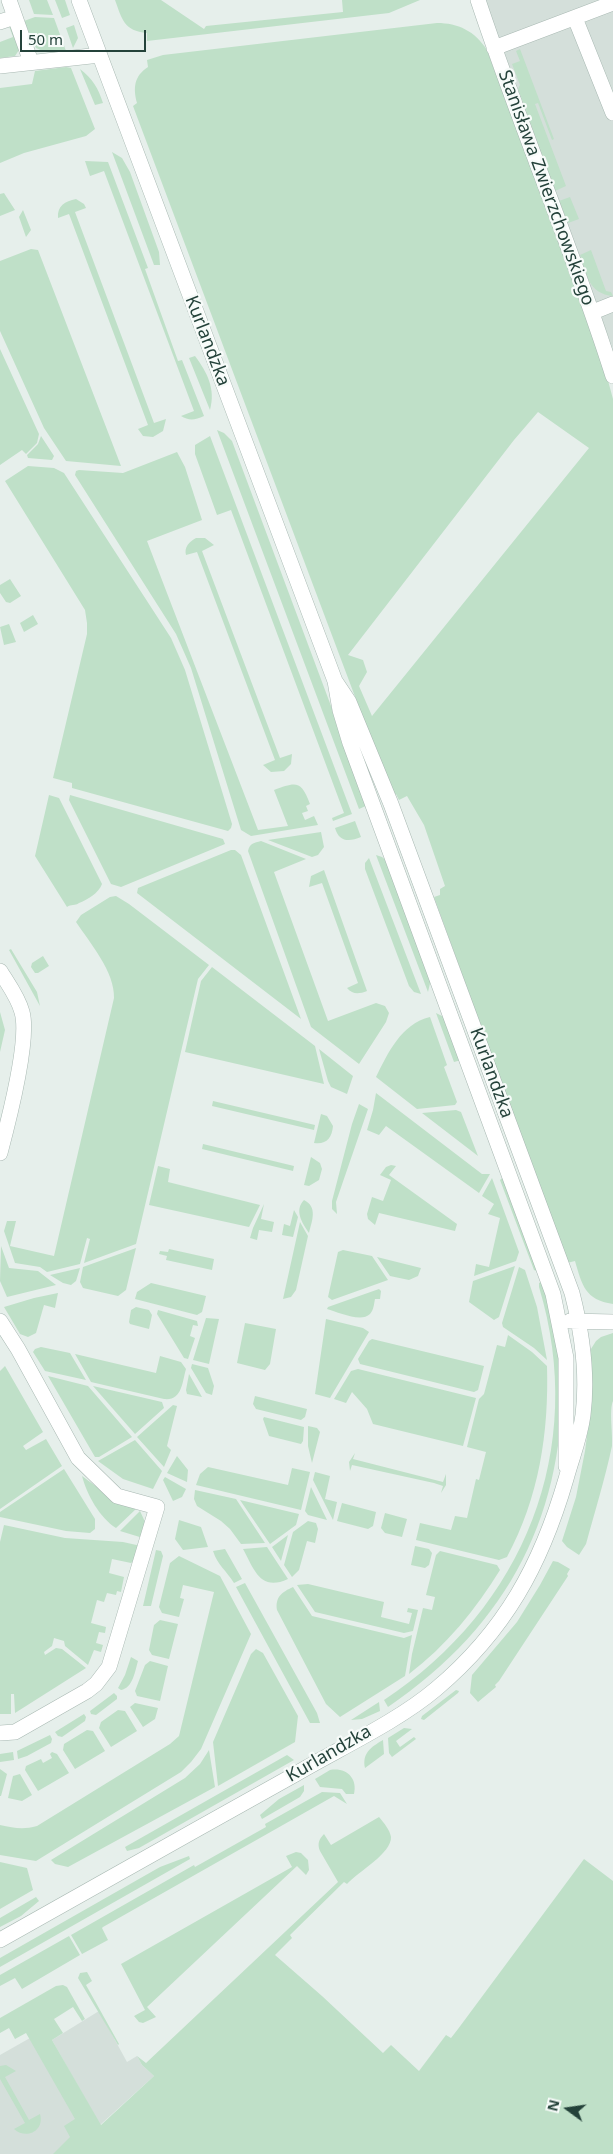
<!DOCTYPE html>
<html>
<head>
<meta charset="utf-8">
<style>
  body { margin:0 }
  #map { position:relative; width:613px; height:2154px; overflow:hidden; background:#e6efeb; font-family:"Noto Sans",sans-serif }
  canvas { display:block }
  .north { position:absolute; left:543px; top:2084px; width:50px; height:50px; -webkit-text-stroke:4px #f7fbf9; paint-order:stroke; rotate:284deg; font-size:14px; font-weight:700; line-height:20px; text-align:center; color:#24423a }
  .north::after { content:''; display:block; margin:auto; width:18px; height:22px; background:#24423a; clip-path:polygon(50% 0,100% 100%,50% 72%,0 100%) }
  .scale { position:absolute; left:20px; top:30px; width:126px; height:22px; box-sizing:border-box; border:2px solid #24423a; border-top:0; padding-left:6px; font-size:15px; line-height:18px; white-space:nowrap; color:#24423a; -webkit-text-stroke:4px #f7fbf9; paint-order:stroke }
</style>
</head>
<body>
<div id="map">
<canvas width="613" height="2154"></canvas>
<div class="north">N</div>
<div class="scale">50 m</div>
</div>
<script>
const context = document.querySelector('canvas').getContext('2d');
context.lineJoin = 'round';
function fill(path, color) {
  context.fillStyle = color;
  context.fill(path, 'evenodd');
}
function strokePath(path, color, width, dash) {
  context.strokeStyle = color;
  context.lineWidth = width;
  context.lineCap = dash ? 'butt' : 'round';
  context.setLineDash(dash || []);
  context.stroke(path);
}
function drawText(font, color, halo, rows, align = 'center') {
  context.font = font + ' "Noto Sans",sans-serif';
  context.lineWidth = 4.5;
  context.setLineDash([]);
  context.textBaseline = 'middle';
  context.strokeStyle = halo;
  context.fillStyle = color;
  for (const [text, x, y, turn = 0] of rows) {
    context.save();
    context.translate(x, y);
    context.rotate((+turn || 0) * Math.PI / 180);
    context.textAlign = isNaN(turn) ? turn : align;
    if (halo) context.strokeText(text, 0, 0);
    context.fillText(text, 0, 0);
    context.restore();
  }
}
fill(new Path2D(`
  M482,0H613V349Z
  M99,2011L127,2062L137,2056L142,2065L154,2076L100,2125L52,2040Z
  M30,2038L86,2136L67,2154H0V2055Z`), '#d4dfda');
fill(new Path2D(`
  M29,0H47L53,15L34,14Z
  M55,0H65L70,15L62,18Z
  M115,0H161L204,29L206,26L343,12L342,0H420L389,13L147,41V33C124,31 122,19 115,0Z
  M35,17L54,18L66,51L45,52L36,48L24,21Z
  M437,23C458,23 475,31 487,50L604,366L613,399V1304C585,1300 582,1285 575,1261L567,1263L434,897L440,895V889L445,886L424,825L407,796L399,800L396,794L392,795L133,106L137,103C133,88 134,76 148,67L147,60L163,55ZM538,412L589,448L372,716L359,686L367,672L363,660L348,655L514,440Z
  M74,25L78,38L73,48L66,28Z
  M9,26H11L19,50L15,56L0,58V42L13,37Z
  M520,49L554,139L552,140L538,103L535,104L566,186L555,191L518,89L520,85L512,64L520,61L516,51Z
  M66,67L71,68L95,129L86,136L24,153L0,163V88L32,84L35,71Z
  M80,69C93,79 98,88 103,103L95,105Z
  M112,152L122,158L130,172L159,252L160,265H154Z
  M85,161L108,162L148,268L145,269L178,361L182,360L204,416C195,420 189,421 181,416L194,411L104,171L90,176Z
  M4,193L15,210L0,216V194Z
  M570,197L579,219L568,223L559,201Z
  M76,199L84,204L86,208L75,212L154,423L166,419L163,431L153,437L143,436L138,429L148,425L69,214L58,218C57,206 65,201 76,199Z
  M23,210L31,230L26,237L19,217Z
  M31,249L38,250L121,466L66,461L44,428L0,331V261Z
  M591,250L606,291L611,292L613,296C589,294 586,274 580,255Z
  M0,349L39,434L37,443L26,454L22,450L0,465Z
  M195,356C207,372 216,389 210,410L189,358Z
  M217,430L224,433L232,441L368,805L359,809Z
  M41,436L54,456L52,460L28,458L27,455L38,444Z
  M210,436L352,814L333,821L332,818L344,813L231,510L217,515L195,454V445Z
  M177,452L185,467L202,520L147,541L258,830L288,826L274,790C296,782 301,780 310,804L306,806L308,811L302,813L305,820L314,816L318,825L251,836L241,830L191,668L176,634L75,475L76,471L79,470L123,473Z
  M28,466L54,468L64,473L171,638L185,670L232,824L231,828L228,831L72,788V783L53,778L87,634V623L85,610L5,481Z
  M196,538H205L214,545L202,551L280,758L292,754L291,764L284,771L271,772L263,765L275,760L197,552L186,555C184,547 189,542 196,538Z
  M10,579L21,596L10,603L6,602L0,593V585Z
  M33,615L38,624L24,632L20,623Z
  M9,624L16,642L4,645L0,627Z
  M49,795L59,798L102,884C99,893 87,900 79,903C75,906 71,904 67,907L35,856Z
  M70,795L223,839L225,844L121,887L111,884L69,800Z
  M355,821L361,837C349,842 339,842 335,828Z
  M321,832L324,847L318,855L312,857L268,840Z
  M261,841L306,859L274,872L328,1021L376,1003L385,1006L389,1013L386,1022L359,1064L311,1027L248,851C250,843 254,843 261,841Z
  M231,850H235L241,855L301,1019L137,893L138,888Z
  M376,855L382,857L388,862L431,979L428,992Z
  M369,858L421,994L414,992L409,986L365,869V863Z
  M324,870L367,991C359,994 353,995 347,988L358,983L322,883L309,887L311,876Z
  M116,896L129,904L209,965L198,979L136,1244L84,1263L90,1239L87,1238L80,1264L47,1272L40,1267L15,1263L4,1231L7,1221H16L10,1246L54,1256L114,998C115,972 90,943 76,922L81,915L110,897Z
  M11,949L37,992L40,1006L9,950Z
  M43,956L49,966L38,973H35L31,967L32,963Z
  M212,967L315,1046L324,1084L185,1052L201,981Z
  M0,1012L5,1030L0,1052Z
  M436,1013L446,1018L461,1060L454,1062Z
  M430,1017L447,1065L444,1067L457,1102L455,1105L417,1109L376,1077C388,1053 401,1024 430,1017Z
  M319,1049L353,1076L347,1094L331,1087L328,1081Z
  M376,1093L482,1174H490L479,1193L386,1126L379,1135L367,1130L373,1110Z
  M213,1101L315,1125L314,1130L212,1106Z
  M359,1104L368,1109L336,1202L337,1214L332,1209V1201L352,1124Z
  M456,1110L461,1112L478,1156L422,1113Z
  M321,1114L327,1116L333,1126C332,1138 326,1145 314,1143Z
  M203,1144L294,1166L293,1171L202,1149Z
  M311,1157L320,1163L322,1169L319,1180L309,1186L304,1185Z
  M391,1165L396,1166L389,1175L457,1224L455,1231L379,1213L375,1225L368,1219L367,1214L372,1197L383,1201L391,1180L380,1175L386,1167Z
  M158,1166L170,1169L168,1182L260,1205L249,1227L149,1205Z
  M506,1174L539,1272L534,1270L500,1180Z
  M492,1178L519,1252L516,1261L474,1276L476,1264L489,1267L500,1218L488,1214L494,1204L482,1196Z
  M304,1200C318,1207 312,1221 309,1233C302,1223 294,1210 304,1200Z
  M264,1204L261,1219L274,1222L272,1232L259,1230L257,1240L250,1238L253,1228Z
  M294,1210L298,1217L293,1237L282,1235L284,1224L290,1226Z
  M300,1222L308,1236L296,1290L291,1297L283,1299Z
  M1,1246L9,1268L38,1271L56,1285L7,1297L0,1281Z
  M136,1248L126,1290L118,1296L83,1288L80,1282L83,1267Z
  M169,1249L214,1259L212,1270L166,1260L167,1256L159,1254L160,1251L168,1252Z
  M343,1250L372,1256L388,1280L332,1300L328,1297L338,1252Z
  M377,1257L421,1268L418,1276L409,1280L390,1276Z
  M515,1266L499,1317L494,1320L469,1302L473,1281Z
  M519,1267L525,1270L537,1307L547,1360L534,1348L503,1327L502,1323Z
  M80,1268L76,1281L71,1285L63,1283L50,1275Z
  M545,1280C550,1305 561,1341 562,1366C567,1512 509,1625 388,1707L384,1700C524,1608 588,1449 539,1287V1283Z
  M151,1283L206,1296L202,1312L197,1315L135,1299L137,1292Z
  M379,1289L381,1291L380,1299H375C374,1303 374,1310 370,1314C361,1323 338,1312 327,1309L328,1307Z
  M58,1293L55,1308L44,1305L36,1333L28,1337L20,1334L4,1307L34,1298Z
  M136,1307L149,1310L152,1315L149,1329L130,1324L129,1322L131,1310Z
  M158,1310L197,1321L198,1326L193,1325L190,1336L195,1338L188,1359L184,1358L157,1314Z
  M206,1318L219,1319L209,1364L193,1360Z
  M326,1319L363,1328L369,1332L330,1398L315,1394Z
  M245,1323L276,1329L270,1364L265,1370L237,1363Z
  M613,1333V1401C609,1410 613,1434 612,1446C605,1479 595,1511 586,1544L579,1555L567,1547L562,1541L576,1497L585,1451L588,1428L589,1352L596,1341L601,1337Z
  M508,1335L532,1352L547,1366C549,1432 539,1498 507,1557L499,1560L416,1540L420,1523L451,1530L455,1516L467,1518L476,1479L479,1480L486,1452L467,1447L479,1399L484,1394L497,1345L505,1347Z
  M372,1339L484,1366L478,1390L474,1392L360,1364L358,1359L369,1341Z
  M41,1347L70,1353L86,1380L45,1371L33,1352L35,1349Z
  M75,1354L156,1373L160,1356L181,1362L186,1369C182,1383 182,1401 164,1399L91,1382Z
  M192,1364L208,1368L214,1386L212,1395L206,1393L191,1368Z
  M5,1366L43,1432L23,1446L26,1450L46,1439L62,1466L0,1509V1371Z
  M358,1369L476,1398L463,1446L373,1424L367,1409L352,1392L346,1403L334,1399L351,1371Z
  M189,1374L202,1397L187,1394L186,1390Z
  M48,1376L88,1386L132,1437L99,1457H95Z
  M93,1386L162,1402L164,1408L135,1434Z
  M255,1396L307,1409L305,1417L301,1420L256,1409L253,1404Z
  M173,1405L177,1406L167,1446L171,1450L164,1467L137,1437Z
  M264,1417L304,1427L303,1441L301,1444L269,1436L263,1419Z
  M308,1426L317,1428L320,1432L312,1463L308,1446Z
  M135,1440L162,1471L153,1489L123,1479L98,1461Z
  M355,1453L353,1459L443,1482L446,1474V1485L441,1493L443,1486L434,1483L352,1465L350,1471L349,1462Z
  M177,1456L188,1470L187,1482L167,1473Z
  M208,1467L288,1485L292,1468L310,1472L301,1510L196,1485L200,1474Z
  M64,1469L95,1519V1529L90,1533L66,1531L0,1517V1512Z
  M315,1472L330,1476L325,1499L337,1502L333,1520L313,1480Z
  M82,1476L109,1496L137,1508L116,1528C100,1518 87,1495 82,1476Z
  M165,1477L186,1489L182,1497L173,1501L163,1480Z
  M311,1487L327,1520L308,1515L305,1511Z
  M195,1490L236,1499L265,1543L241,1544L230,1529L221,1521L197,1506L194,1499Z
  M240,1500L299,1514L296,1525L270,1544Z
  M342,1503L376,1512L373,1526L368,1529L337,1521Z
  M140,1511L146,1524L143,1538L120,1531Z
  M385,1513L407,1519L402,1537L385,1533L381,1528Z
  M179,1520L201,1527L208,1547L183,1550L175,1539Z
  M308,1521L316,1523L318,1529L315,1543L307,1541L299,1570L292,1577L284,1565L293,1532Z
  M4,1525L65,1538L123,1542L141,1546L135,1560L131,1563L112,1559L109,1573L124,1577L121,1592L117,1591L116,1595L107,1593L104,1602L97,1600L91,1623L106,1627L105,1633L99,1632L96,1643L103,1645L101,1652L94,1650L88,1665L65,1646L64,1641L54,1638L52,1646L44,1652L45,1655L56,1648L62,1649L86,1668L15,1713L14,1694H11V1714H0V1542Z
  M288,1535L281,1561L272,1547Z
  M415,1546L429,1549L432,1553L429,1565L425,1568L411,1565Z
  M267,1547L288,1579C260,1592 254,1569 243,1549Z
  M225,1549L242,1579L234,1583C226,1570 218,1566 213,1551Z
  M156,1550L161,1551L163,1556L151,1606H143Z
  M440,1551L497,1565L500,1570C476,1609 446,1646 409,1674L412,1654L423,1608L432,1610L435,1597L426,1595L436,1555Z
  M179,1556L220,1576L251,1634L201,1749L191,1762L181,1772L36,1861L0,1855V1825C14,1828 23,1830 37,1826L170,1744L179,1736L214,1592L183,1585L180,1598L184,1599L179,1617L162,1613L159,1607L170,1563Z
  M553,1561L558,1562L570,1569L567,1574L568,1576L499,1681L495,1685L496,1687L478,1702L470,1693L472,1675L517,1622L540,1585Z
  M245,1583L317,1713L320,1723H310L236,1587Z
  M308,1584L384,1602L381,1617L409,1624L412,1613L407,1612L408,1608L418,1610L413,1631L404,1633L315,1612L297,1585Z
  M293,1587L312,1616L404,1638L412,1635L405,1676L340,1717L326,1704L277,1610C275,1597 282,1592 293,1587Z
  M160,1620L178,1624L169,1659L152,1655L149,1650L154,1625Z
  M256,1649L263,1653L298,1716L295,1742L218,1786L213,1742L251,1654Z
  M131,1657L138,1661C135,1671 133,1688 121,1690L118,1688L125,1675Z
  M150,1661L168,1666L160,1701L137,1696L135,1691L145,1665Z
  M456,1690L459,1691L458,1693L424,1720L421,1719L422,1716Z
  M114,1693L117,1696V1699L96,1715L91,1714L90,1711Z
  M379,1702L380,1711L362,1719L351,1720Z
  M135,1703L158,1708L155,1719L143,1727L130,1707Z
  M118,1710L125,1711L137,1731L111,1747L99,1728L101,1722Z
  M84,1714L86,1717L85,1721L62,1737L58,1736L55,1732Z
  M404,1728L412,1729L396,1741L400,1747L414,1737L416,1739L392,1757L389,1753L388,1738Z
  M87,1730L93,1731L105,1751L75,1769L63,1750L64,1744Z
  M50,1735L52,1739L51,1743L27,1756L18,1759L17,1751Z
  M383,1740L384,1754L365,1768C362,1753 371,1747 383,1740Z
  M209,1750L215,1787L68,1867L55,1864L51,1860L185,1778L200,1764Z
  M13,1752L14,1760L0,1762V1754Z
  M52,1752L57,1754L69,1773L38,1791L25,1770L26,1766L41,1759L43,1763L52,1758L50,1754Z
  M287,1755L294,1760L139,1848L127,1851L125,1847Z
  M0,1769L7,1774L1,1796H0Z
  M330,1770C346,1767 358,1778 354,1794H346L342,1789L320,1787L315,1779Z
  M20,1774L32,1795L22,1801L8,1798L13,1776Z
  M304,1785V1791L300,1797L262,1819L260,1815L279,1799Z
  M322,1792L340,1793L347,1804L334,1796L103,1927L102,1928L108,1940L82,1954L71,1935L194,1865L195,1867L266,1827L265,1824Z
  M379,1817C384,1823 390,1830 391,1837C392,1853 358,1872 347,1884L344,1882L290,1935L292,1938L275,1955L322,1996L383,2053L391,2045L419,2071L446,2035L451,2038L458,2029L584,1859L613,1881V2154H53L70,2137L64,2126L75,2119L26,2033L15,2039L9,2028L0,2033V2018L56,1986L63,1985L67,1987L85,2019L82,2021L73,2007L54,2019L63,2033L52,2040L101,2125L154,2076L142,2065L137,2056L146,2063L338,1882L320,1851C317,1844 319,1839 324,1834L331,1845Z
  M296,1852L301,1853L308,1860L309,1870L306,1875L297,1866L147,2007L156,2017L143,2023L139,2022L134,2016L145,2010L121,1964L292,1867L286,1856Z
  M189,1856L190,1859L0,1967V1958L160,1867Z
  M0,1862L27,1868L33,1890L0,1909Z
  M36,1897L39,1901L21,1916L0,1927V1918Z
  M69,1936L80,1955L22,1989L15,1978L0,1986V1975Z
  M87,1972L92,1981L86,1985L119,2044L118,2045L78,1978L80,1973Z
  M6,2065L16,2071L5,2077L29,2120L40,2114C45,2131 26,2140 14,2129L25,2123L0,2079V2066Z`), '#bfe0c8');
const minor = new Path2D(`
  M9,0L31,62
  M79,0L335,681L340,710L350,743L553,1294L566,1358V1466
  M478,0C520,127 573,249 613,376
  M575,18L613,113
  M0,22L15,17
  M494,48L613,3
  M0,66L100,55
  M593,312L613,304
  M0,971C8,984 18,997 22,1012C30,1040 8,1123 0,1153
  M0,1321L18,1349L78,1458L117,1496L157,1507L109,1667L96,1684L87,1691L15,1732L0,1733
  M570,1321L613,1322
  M0,1940C98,1884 196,1830 294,1775C338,1749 397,1722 436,1689C505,1631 541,1565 566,1479C572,1457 580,1438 583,1415C588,1374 582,1332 572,1293L391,804L349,702L335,681`);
strokePath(minor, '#a8b8b2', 16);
strokePath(minor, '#fff', 15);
drawText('18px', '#24423a', '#f7fbf9', [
  ["Stanisława Zwierzchowskiego",546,188,70],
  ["Kurlandzka",207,341,69],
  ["Kurlandzka",491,1073,70],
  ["Kurlandzka",329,1754,-30]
]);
</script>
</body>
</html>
